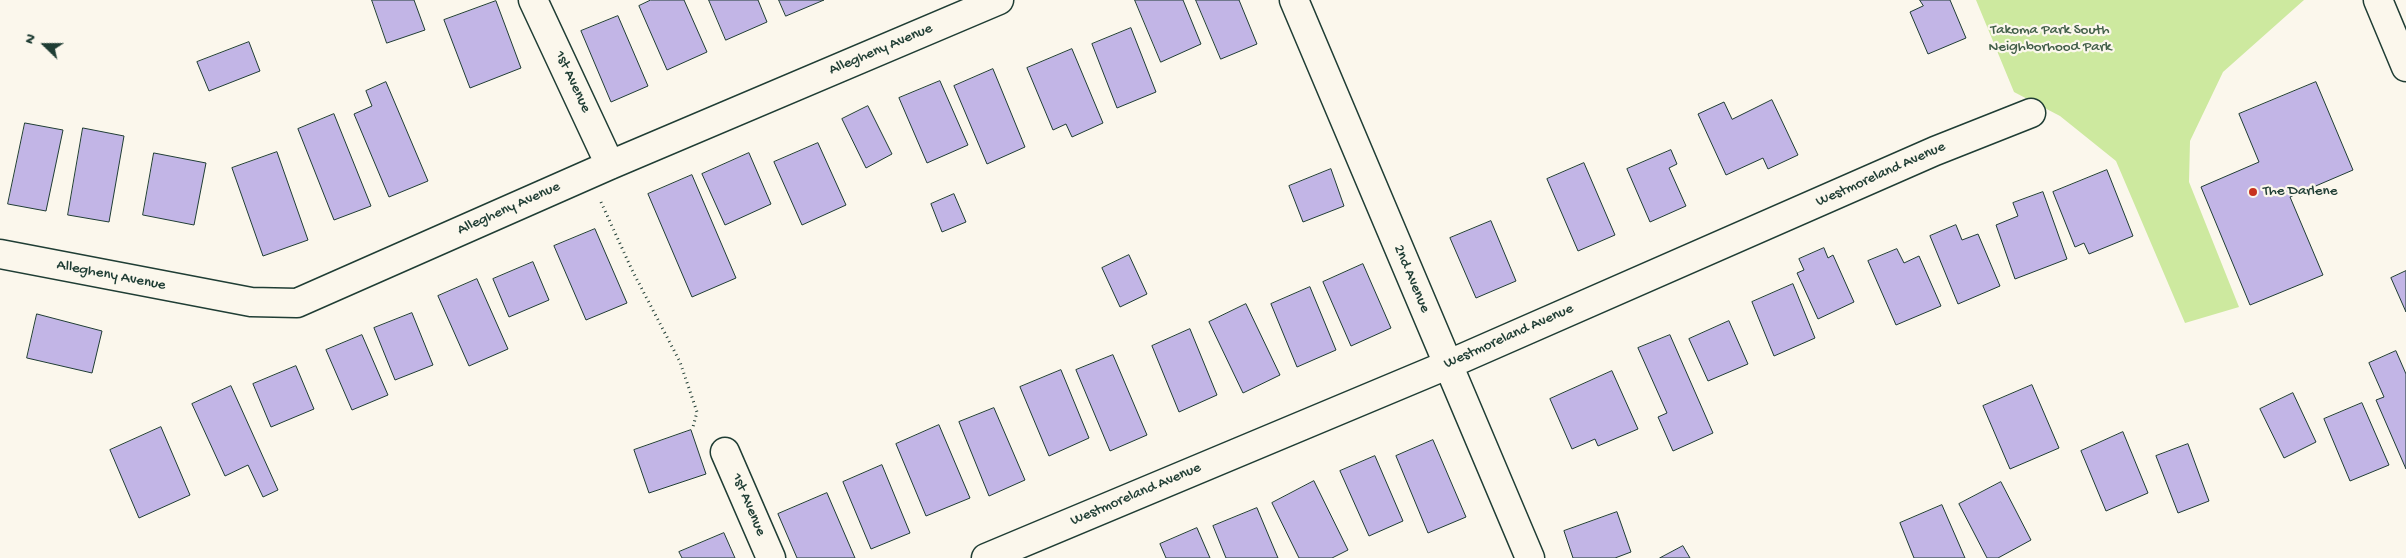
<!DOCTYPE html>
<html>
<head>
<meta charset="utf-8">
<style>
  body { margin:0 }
  #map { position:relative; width:2406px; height:558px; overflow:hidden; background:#fbf7ec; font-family:"Gochi Hand",sans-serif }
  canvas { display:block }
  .north { position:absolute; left:20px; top:20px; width:50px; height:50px; -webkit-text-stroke:4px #fbf7ec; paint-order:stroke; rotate:292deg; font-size:14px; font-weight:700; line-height:20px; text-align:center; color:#1f3d34 }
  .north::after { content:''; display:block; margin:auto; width:18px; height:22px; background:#1f3d34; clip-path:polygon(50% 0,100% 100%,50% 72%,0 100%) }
</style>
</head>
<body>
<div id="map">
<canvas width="2406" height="558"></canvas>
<div class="north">N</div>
</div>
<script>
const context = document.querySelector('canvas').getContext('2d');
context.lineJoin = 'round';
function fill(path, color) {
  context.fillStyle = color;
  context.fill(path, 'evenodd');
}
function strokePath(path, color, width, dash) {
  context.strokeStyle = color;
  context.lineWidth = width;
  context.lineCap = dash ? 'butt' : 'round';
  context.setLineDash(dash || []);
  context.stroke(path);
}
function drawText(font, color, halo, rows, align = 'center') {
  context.font = font + ' "Gochi Hand",sans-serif';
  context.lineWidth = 4.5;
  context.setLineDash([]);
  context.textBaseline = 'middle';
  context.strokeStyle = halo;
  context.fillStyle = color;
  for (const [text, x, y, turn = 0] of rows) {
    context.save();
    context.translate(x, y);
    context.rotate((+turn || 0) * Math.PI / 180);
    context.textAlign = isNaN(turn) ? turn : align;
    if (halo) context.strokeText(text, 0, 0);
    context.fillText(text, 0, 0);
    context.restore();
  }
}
fill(new Path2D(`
  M1976,0H2304L2223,72L2190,141L2189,182L2239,307L2185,323L2116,161L2060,116L2014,92Z`), '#cde99f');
const building = new Path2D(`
  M372,0H414L425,30L387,43Z
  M651,0H684L707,52L667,70L639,6Z
  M709,0H758L767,22L726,40Z
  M779,0H824L786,16Z
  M1135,0H1183L1201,44L1161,62Z
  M1196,0H1239L1257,44L1221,59Z
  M1920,0H1950L1966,38L1928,54L1910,12L1923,6Z
  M496,1L521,68L470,88L444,20Z
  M618,16L648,86L611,102L581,31Z
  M1131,28L1156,92L1117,108L1092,44Z
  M249,42L260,71L209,91L197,62Z
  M1072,49L1103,123L1072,137L1066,124L1053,130L1027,68Z
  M993,69L1025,147L987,164L954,86Z
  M940,81L968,145L927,163L899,98Z
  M386,82L428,181L389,197L354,114L372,106L366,91Z
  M2316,82L2353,170L2290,197L2323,275L2250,305L2201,187L2259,162L2239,114Z
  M1772,100L1798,155L1768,169L1763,158L1726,175L1698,114L1724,102L1732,119Z
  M868,106L892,154L866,168L842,119Z
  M334,114L371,206L334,220L298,129Z
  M25,123L63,130L46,211L8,204Z
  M83,128L124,136L109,222L68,215Z
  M818,143L846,205L802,225L774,162Z
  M1671,150L1677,164L1669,168L1686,206L1650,222L1627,169Z
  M277,152L308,240L263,256L232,168Z
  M154,153L206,163L194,225L143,215Z
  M749,153L771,204L725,225L702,174Z
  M1584,163L1615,235L1578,251L1547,179Z
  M1331,169L1344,206L1303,222L1289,186Z
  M2107,170L2133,236L2089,254L2084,243L2075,247L2053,192Z
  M692,175L736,278L692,297L648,194Z
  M2043,192L2067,259L2015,279L1996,225L2018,216L2013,203Z
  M954,194L966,222L942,232L931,204Z
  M1491,221L1516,281L1476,298L1450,238Z
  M1956,225L1962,240L1978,234L2000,286L1958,304L1930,236Z
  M595,229L627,303L586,320L554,246Z
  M1824,248L1828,258L1833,255L1854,302L1818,319L1797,273L1804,270L1799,259Z
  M1897,249L1904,263L1919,256L1941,306L1896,325L1868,261Z
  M1129,255L1147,294L1120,307L1102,268Z
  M533,262L549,300L509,317L493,279Z
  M1363,264L1391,328L1351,346L1323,282Z
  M2406,271V312L2391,278Z
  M477,279L508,349L469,366L438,296Z
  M1793,284L1815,338L1774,356L1752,302Z
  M1310,287L1336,350L1297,367L1271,304Z
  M1246,304L1280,375L1243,393L1209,322Z
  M412,313L433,365L395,380L374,328Z
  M37,314L102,331L92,373L27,358Z
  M1729,321L1748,364L1708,381L1689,339Z
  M1190,329L1217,395L1179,412L1152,346Z
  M362,335L388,395L352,410L326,350Z
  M1670,335L1713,433L1673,451L1658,417L1667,413L1638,348Z
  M2396,351L2406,374V469L2376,400L2384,397L2369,363Z
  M1113,355L1147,435L1110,451L1076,370Z
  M296,366L314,409L271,427L253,384Z
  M1061,370L1089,438L1049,456L1020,387Z
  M1612,371L1638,429L1598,446L1595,439L1572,449L1550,399Z
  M2032,385L2059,448L2010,469L1983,406Z
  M231,386L278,490L263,497L248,465L225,476L192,404Z
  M2293,393L2316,442L2284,458L2260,409Z
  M2362,403L2389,465L2350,481L2324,419Z
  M994,408L1025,480L989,496L959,422Z
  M939,425L970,498L926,516L896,444Z
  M161,427L190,495L139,518L110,450Z
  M691,430L706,474L649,493L634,450Z
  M2123,432L2148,493L2106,511L2081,451Z
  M1433,440L1466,517L1428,533L1396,456Z
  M2188,444L2209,501L2178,513L2156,456Z
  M1375,456L1403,521L1369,536L1340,471Z
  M882,465L910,533L871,549L843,482Z
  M1314,481L1348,550L1332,558H1299L1272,503Z
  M2001,482L2031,540L1998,558H1987L1959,504Z
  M827,493L855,558H797L778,514Z
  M1942,505L1965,558H1914L1900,523Z
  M1257,508L1278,558H1226L1213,526Z
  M1617,512L1631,552L1615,558H1573L1564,531Z
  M1197,528L1210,558H1166L1160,544Z
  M724,533L735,558H682L679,552Z
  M1683,546L1690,558H1660Z`);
fill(building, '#c2b5e6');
strokePath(building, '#1f3d34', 1);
const minor = new Path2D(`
  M533,0L610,165
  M1294,0L1530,558
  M2378,0L2406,67
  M0,254L251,302L297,303L610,165L999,0
  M725,452L771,558
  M986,558L1447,365L1935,151L2031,113`);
strokePath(minor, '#1f3d34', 31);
strokePath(new Path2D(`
  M601,202L632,270L680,362L697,412L693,427`), '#1f3d34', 3, [1, 4]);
strokePath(minor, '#fbf7ec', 28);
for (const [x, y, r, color] of [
  [2253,192,5,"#c8321e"]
]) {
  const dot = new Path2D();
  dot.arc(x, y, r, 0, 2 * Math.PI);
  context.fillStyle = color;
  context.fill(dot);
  strokePath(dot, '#fbf7ec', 2);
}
drawText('15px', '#425f49', '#fbf7ec', [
  ["Takoma Park South",2050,31],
  ["Neighborhood Park",2050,48]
]);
drawText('15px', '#1f3d34', '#fbf7ec', [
  ["Allegheny Avenue",881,50,-23],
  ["1st Avenue",572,82,65],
  ["Westmoreland Avenue",1881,175,-24],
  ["Allegheny Avenue",509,209,-24],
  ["Allegheny Avenue",111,276,11],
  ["2nd Avenue",1411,279,67],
  ["Westmoreland Avenue",1509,337,-24],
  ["Westmoreland Avenue",1136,495,-23],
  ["1st Avenue",748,505,67]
]);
drawText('15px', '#1f3d34', '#fbf7ec', [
  ["The Darlene",2263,192]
], 'left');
</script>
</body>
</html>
